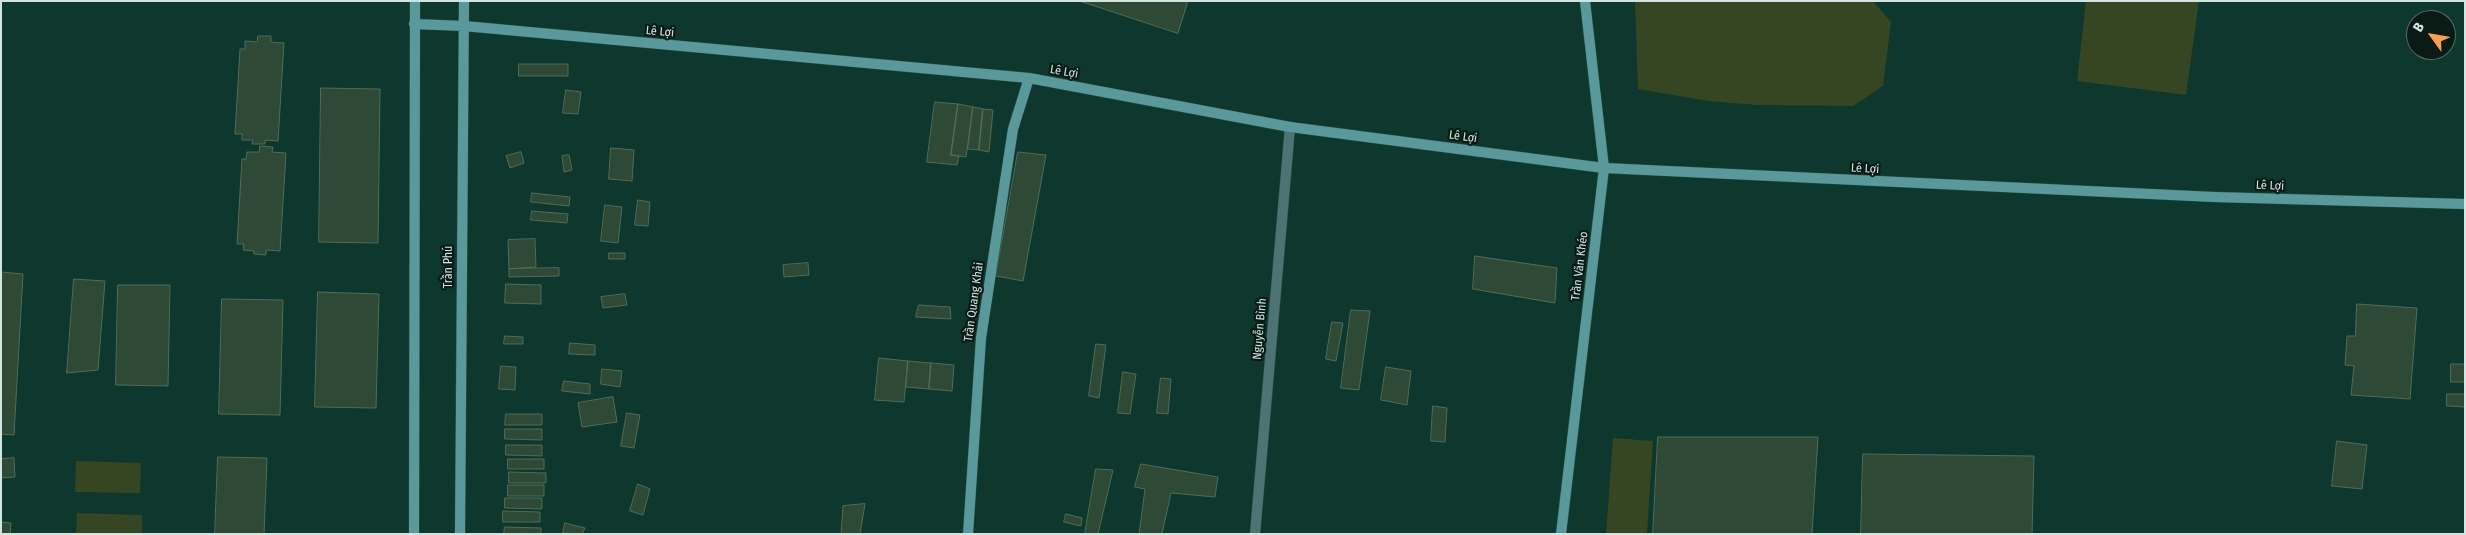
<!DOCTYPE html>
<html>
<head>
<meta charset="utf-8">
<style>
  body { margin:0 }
  #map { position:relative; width:2466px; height:535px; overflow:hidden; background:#0e372d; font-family:"Fira Sans Condensed",sans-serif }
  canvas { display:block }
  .frame { position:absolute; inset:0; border:2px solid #d0e5df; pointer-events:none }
  .north { position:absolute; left:2406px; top:10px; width:50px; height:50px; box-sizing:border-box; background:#0a1b16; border:1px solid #596c66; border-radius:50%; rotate:302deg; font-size:14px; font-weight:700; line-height:20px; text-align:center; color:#d0e5df }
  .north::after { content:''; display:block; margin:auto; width:18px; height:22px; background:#fa9f4f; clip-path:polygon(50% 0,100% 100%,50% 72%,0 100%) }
</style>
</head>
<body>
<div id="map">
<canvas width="2466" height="535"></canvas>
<div class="frame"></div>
<div class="north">B</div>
</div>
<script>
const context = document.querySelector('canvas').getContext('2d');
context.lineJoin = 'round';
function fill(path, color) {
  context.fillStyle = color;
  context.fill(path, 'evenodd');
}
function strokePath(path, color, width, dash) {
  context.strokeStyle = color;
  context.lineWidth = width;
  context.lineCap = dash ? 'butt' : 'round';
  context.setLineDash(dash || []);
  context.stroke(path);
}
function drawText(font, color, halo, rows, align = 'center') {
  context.font = font + ' "Fira Sans Condensed",sans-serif';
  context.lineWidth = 4.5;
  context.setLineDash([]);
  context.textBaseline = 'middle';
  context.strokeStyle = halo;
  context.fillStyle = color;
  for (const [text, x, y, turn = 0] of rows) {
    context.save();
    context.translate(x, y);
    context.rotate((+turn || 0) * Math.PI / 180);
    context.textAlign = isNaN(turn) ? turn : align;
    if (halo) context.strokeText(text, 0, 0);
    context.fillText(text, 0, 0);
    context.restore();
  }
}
fill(new Path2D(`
  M1635,1H1873L1891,22L1883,86L1853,106L1758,105L1708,101L1638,89Z
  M2086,1H2199L2186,95L2077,81Z
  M1613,438L1653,441L1647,534H1606Z
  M76,461L141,463L140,493L75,492Z
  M77,513L142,515V534H76Z`), '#364623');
const building = new Path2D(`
  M1080,1H1188L1178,33Z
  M258,36H271V42L284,43L278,141L265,140V144H252L253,140H242V134H235L240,49H245V41L257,42Z
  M519,64H568V76H519Z
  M321,88L380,89L378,243L319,242Z
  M566,90L581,92L578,114L563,113Z
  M935,102L958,104L951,155L959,156L957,165L927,162Z
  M958,104L973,107L966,157L951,155Z
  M973,107L983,109L979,150L968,149Z
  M983,109L993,110L989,152L979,150Z
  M260,146L273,147L272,152L286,153L280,251L266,250V255L254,254V251L243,250L244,244H237L242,159H246L247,152H259Z
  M611,148L634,150L632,181L609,179Z
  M521,152L524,163L510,168L506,156Z
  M1018,152L1046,155L1023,281L996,276Z
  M569,155L572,170L564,172L562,156Z
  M532,193L570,197L569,206L531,202Z
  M638,200L650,202L648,226L635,225Z
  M605,205L622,207L618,243L601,241Z
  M532,211L568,214L567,223L531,220Z
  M535,239L536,267L509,269L508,240Z
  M609,253H625V259H609Z
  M1475,256L1557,268L1555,303L1473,289Z
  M808,263L809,275L784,277L783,265Z
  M559,268V276L509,277V269Z
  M1,272L23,274L14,435L1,434Z
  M74,279L105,281L98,370L67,373Z
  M506,284L541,285V304L505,303Z
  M118,285H170L168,386L116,385Z
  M318,292L379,294L376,408L315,407Z
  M625,294L627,305L603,308L601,297Z
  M222,299L283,300L280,415L219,414Z
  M2357,304L2417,308L2410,399L2351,395L2354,366L2345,365L2347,336H2355Z
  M919,305L950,307L951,319L916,317Z
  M1351,310L1370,311L1359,390L1341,388Z
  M1332,322L1343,323L1336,361L1326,359Z
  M505,336L523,337V344H504Z
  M570,343L595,345V355L569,354Z
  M1096,344L1106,345L1099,398L1089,396Z
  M879,358L908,361L904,402L875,400Z
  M908,361L931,363L929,389L906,387Z
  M931,363L954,365L952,391L929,389Z
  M2451,364H2465V382H2451Z
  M501,366L516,367L515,390L499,389Z
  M1386,367L1411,371L1407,405L1381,400Z
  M602,369L622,371L620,387L601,384Z
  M1123,372L1136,374L1130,414L1118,413Z
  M1161,378L1171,379L1168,414L1157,413Z
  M564,381L590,384V394L562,391Z
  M2447,394H2465V407L2447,406Z
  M613,397L617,422L582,427L578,403Z
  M1433,406L1447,408L1445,442L1431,441Z
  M627,413L640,415L634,448L621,446Z
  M506,414H542V425H505Z
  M505,429H542V440L505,439Z
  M1658,437H1818L1812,534H1653Z
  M2337,441L2367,445L2362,489L2332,486Z
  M506,445H542V456L506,455Z
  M1863,454L2034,456L2032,534H1861Z
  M218,457L267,458L264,534H215Z
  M14,458L15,477L1,478V459Z
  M508,459H544V469H508Z
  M1141,464L1218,477L1215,497L1171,493L1162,534H1139L1145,489L1135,487Z
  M1096,469L1113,470L1098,534H1085Z
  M509,472L546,473V483H509Z
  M638,484L650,489L643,515L630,511Z
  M508,485H544V496H508Z
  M505,498H542V509L505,508Z
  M865,504L860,534H841L843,506Z
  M503,511L540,512V522H503Z
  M1066,514L1082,518L1081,526L1064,522Z
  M1,522L11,523L10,534H1Z
  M565,523L585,528L582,534L563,533Z
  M505,527L541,528V534H504Z`);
fill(building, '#2e4935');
strokePath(building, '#506d57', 1);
const street = new Path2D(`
  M1255,534L1290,127`);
const secondary = new Path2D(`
  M414,24L464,26L1029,78L1290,127L1604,168L2214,197L2465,204
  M414,534L415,1
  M460,534L464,1
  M968,534L981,338L1013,129L1029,78
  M1561,534L1604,168L1585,1`);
strokePath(street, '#2d5349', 11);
strokePath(secondary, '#2d5349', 11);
strokePath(street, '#4d7374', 10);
strokePath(secondary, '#5a999b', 10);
drawText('12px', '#d0e5df', '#0a1b16', [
  ["Lê Lợi",660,32,5],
  ["Lê Lợi",1064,72,10],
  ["Lê Lợi",1463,137,8],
  ["Lê Lợi",1865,169,3],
  ["Lê Lợi",2270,186,2],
  ["Trần Văn Khéo",1580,266,-83],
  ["Trần Phú",449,267,-90],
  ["Trần Quang Khải",974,302,-82],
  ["Nguyễn Bình",1260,329,-85]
]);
</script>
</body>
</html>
